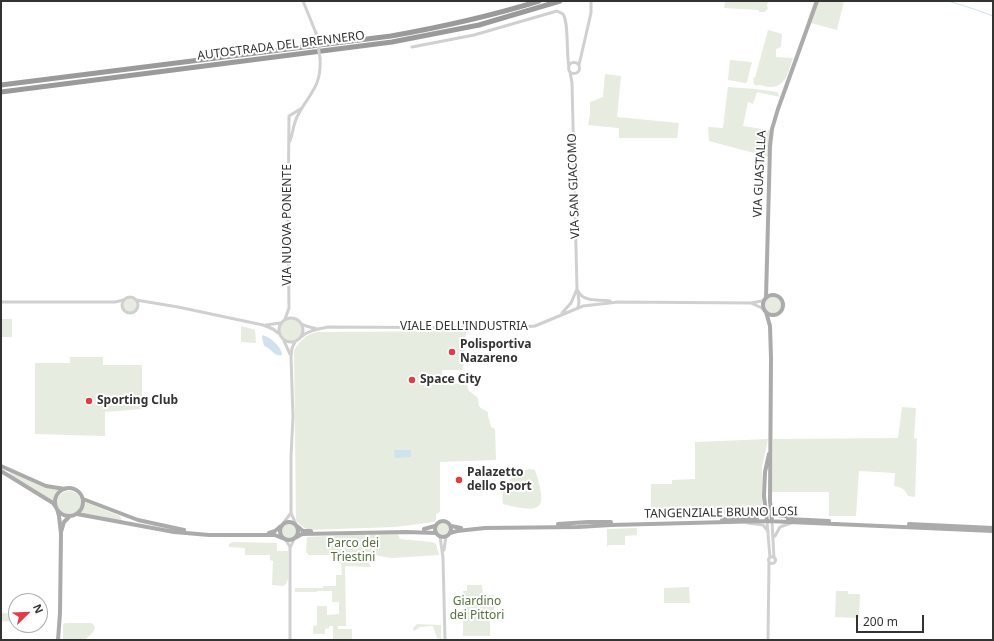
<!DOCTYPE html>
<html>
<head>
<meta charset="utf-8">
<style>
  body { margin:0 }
  #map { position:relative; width:994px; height:641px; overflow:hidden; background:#fff; font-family:"Noto Sans",sans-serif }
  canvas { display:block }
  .frame { position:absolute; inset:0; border:2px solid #333; pointer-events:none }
  .north { position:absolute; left:8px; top:593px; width:40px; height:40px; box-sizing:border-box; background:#fff; border:1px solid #adadad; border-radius:50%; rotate:67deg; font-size:11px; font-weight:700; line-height:16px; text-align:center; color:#333 }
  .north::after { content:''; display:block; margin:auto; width:14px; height:18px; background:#e63946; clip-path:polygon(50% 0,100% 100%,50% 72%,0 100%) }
  .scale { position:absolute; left:856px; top:615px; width:68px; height:18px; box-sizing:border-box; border:2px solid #333; border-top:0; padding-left:5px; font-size:12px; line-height:14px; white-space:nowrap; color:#333; -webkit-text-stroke:3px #fff; paint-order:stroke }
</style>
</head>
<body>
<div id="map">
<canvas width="994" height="641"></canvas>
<div class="frame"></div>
<div class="north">N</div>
<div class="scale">200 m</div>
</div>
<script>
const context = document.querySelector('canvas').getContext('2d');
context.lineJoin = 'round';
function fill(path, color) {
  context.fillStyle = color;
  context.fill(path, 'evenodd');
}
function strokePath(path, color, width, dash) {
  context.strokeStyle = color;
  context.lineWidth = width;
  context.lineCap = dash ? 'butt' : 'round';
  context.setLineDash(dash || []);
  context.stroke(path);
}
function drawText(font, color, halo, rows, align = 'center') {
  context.font = font + ' "Noto Sans",sans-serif';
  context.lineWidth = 4;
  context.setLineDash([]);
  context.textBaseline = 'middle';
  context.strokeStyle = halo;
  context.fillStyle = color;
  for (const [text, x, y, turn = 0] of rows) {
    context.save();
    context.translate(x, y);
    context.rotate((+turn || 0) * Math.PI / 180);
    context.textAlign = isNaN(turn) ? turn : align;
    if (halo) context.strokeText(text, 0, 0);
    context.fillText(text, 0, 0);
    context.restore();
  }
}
fill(new Path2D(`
  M725,1H768L767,6L768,8L765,12H759V10L724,8Z
  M814,1H844L837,30L807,22Z
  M768,30L782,34L781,47L776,49V57L793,58C789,69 786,88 770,87C767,87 762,85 758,85L757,86L754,84L753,77L755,78Z
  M730,60L752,62L747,82L745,83L728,80Z
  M605,74L621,76L617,117L679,123L677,138H619V128L588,125L590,113V102L603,97Z
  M728,87L756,89L777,92L780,97L757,92L753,104L748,102L743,126L769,130H771L769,157L709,141L708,127L723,128Z
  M765 305a8 8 0 1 1 16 0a8 8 0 1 1-16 0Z
  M123 305a7 7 0 1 1 14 0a7 7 0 1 1-14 0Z
  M1,319H12V337H1Z
  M280 330a11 11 0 1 1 22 0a11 11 0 1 1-22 0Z
  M241,326L255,330L256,343L241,342Z
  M466,331L463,370H442V383L467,384L468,390L478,398C479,409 479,407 488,412V416L491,427L495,429L496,460L440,462V512L436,514V520L434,522L395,527L307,530C304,526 301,527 296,520L294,350C300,341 306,334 317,332Z
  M70,357H103V365H142V409L105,412V436L35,434V363H70Z
  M902,407L916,408L914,438L917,439L915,497L908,496C905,489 901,487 894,486L895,473L859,471L856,516H829V492H772L773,439L898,438Z
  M768,439L762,467L763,498L761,507L757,512L753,514L651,516V484H672V480L695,479V442Z
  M530,469L535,470C548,510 543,514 503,504C500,486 513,473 530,469Z
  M10,472L49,488L60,490L56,496L54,502L9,475Z
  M57 503a12 12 0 1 1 24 0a12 12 0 1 1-24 0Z
  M85,502L120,516L122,521L81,513L84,508Z
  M436 529a7 7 0 1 1 14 0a7 7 0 1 1-14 0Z
  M281 531a8 8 0 1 1 16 0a8 8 0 1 1-16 0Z
  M637,528V535L625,536V545H609L607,547V529Z
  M372,534H398L400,539L432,542L436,544L439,555L391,558L375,555L371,556L367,559L371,567L345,566L346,626H338V629H352V640H333V626H329V628L325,629V634H313V626L317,625V606H327V615L339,614V602H332V591H317L316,592H295V588H323V586H336V575H342L341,563H333V556L332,555H308V553H306L307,537Z
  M233,542L277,543V551H288V579L286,584L283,586L272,585L273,561L270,560V555H245V548L229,547V544Z
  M467,585H482L483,595H494V615L490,616V636H463V591H467Z
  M689,587L690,603H664V588Z
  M836,591H848V594H859L860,595L859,618L835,617Z
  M2,613L16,614V622L2,621Z
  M65,623H92L95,627L94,631L85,640H63V625Z
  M417,624L441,625V639L437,638L433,626L420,627L414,631L413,628Z`), '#e6ecdf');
fill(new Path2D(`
  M263,335C271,338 282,347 282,355C273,357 272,348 264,346L262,337Z
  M394,450H411V457L395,458Z`), '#cfe2ee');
strokePath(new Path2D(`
  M948,1L974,9L993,16`), '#cfe2ee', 1);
strokePath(new Path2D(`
  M303,1L316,33
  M412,47L474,35L557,11L563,14C569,23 566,53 569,67
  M568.5 68a5.5 5.5 0 1 1 11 0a5.5 5.5 0 1 1-11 0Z
  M579,65L591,13V1
  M290,141C293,133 293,125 297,117C308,94 322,88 320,58
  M577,289C582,303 598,299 610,301
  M122 305a8 8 0 1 1 16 0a8 8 0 1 1-16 0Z
  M136,300L178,307L263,325L273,329L278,333
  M1,302H115L124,300
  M751,303L764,309
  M578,307L579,302L578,293
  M562,313L571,303L577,289L572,83L570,72
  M279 330a12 12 0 1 1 24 0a12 12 0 1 1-24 0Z
  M285,319L289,308L288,225L289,116L302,108
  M302,324L306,326L317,329
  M266,325L280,323
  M301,337C309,330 318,329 328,327L511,328L535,326L583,306L618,302L751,303L762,301L765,299
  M284,341L290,354
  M295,342L292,348L291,357L293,417L291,456V513L296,524
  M767,521L770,558
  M772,521L774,558
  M284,522L291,513
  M748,523L763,525L768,531
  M440,536L443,558L445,640
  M775,536L780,527L791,523
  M286,540L290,547
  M444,550L446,536
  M768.5 560a3.5 3.5 0 1 1 7 0a3.5 3.5 0 1 1-7 0Z
  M290,640V548L294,539
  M768,640L769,563`), '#d0d0d0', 3);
strokePath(new Path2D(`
  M763 305a10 10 0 1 1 20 0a10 10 0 1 1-20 0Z
  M766,298L770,146L772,129L778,109L817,1
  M766,312L770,326L771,358L770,501L772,521
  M1,466L46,486L65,489
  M1,471L53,503L57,509L59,516L61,534L60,613L58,640
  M55 502a14 14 0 1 1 28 0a14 14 0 1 1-28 0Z
  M83,499L138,520L184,530
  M772,511L777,515L791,517
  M77,514L174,532L209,535H275L282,538
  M746,516L759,513L765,507
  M722,519L757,518
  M788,519L829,521
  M435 529a8 8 0 1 1 16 0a8 8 0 1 1-16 0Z
  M767,521L764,496L765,472L769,454
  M280 531a9 9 0 1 1 18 0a9 9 0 1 1-18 0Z
  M558,524L588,522H611
  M909,524L993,528
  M297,526L303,531H311
  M451,526L461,528
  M424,529L435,526
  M61,532L64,522L70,516
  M269,533L275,531L281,526
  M450,533L457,531L485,528L578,527L611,525L767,521L993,531
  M295,538L302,534L406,532L436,533`), '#ababab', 4);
strokePath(new Path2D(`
  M1,85L391,36C441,27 491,16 539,1
  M1,92L392,42L479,25L560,1`), '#9a9a9a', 5);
strokePath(new Path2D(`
  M316,33L320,58`), '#d0d0d0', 3);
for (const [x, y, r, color] of [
  [452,352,4,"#e63946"],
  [412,380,4,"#e63946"],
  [89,401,4,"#e63946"],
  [459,480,4,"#e63946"]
]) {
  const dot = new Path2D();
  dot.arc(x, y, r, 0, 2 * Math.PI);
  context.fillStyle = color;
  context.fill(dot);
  strokePath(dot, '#fff', 1.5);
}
drawText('12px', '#333', '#fff', [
  ["AUTOSTRADA DEL BRENNERO",281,46,-7],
  ["VIA GUASTALLA",760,174,-87],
  ["VIA SAN GIACOMO",574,186,-92],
  ["VIA NUOVA PONENTE",288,225,-90],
  ["VIALE DELL'INDUSTRIA",464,327],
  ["TANGENZIALE BRUNO LOSI",721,513,-1]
]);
drawText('bold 12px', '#333', '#fff', [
  ["Polisportiva",460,345],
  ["Nazareno",460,359],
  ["Space City",420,380],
  ["Sporting Club",97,401],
  ["Palazetto",467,473],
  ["dello Sport",467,487]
], 'left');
drawText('12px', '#56703f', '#fff', [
  ["Parco dei",353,544],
  ["Triestini",353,558],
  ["Giardino",477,602],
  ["dei Pittori",477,616]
]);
</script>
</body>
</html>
